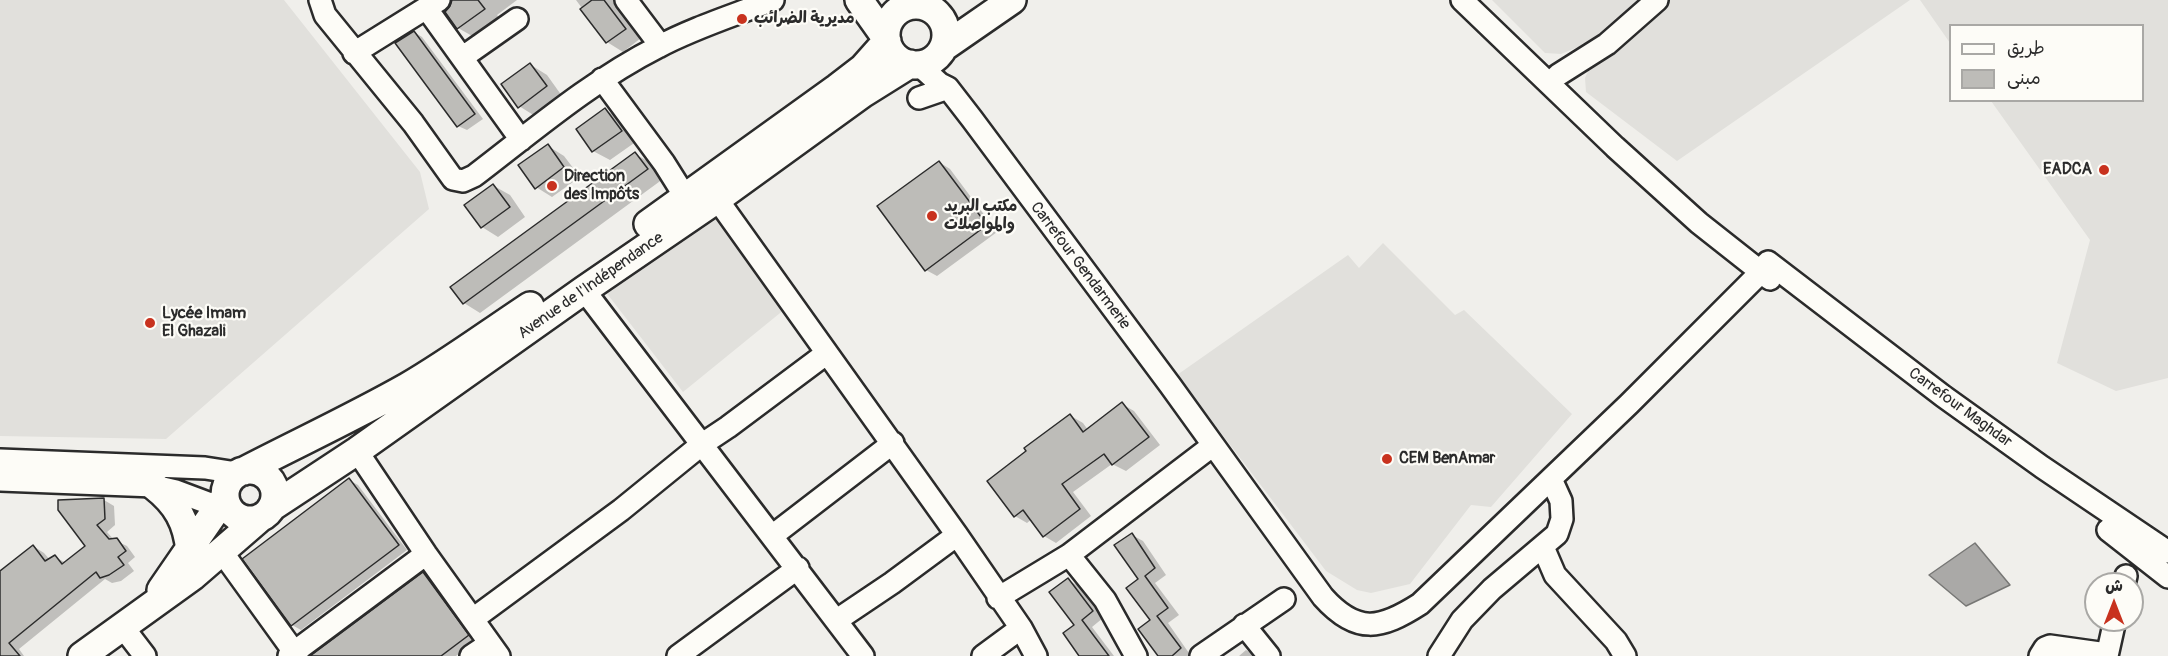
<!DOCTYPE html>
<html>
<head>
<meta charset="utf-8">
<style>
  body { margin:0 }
  #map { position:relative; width:2168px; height:656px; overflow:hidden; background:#f0efeb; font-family:Pangolin,"Playpen Sans Arabic",sans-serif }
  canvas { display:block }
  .legend { position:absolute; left:1949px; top:24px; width:195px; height:78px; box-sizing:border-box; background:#fdfcf7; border:2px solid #a9a8a5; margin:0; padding:8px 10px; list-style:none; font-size:18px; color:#2b2b2b }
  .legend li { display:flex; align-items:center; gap:12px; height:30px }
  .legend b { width:30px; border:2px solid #a9a8a5 }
  .north { position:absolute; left:2084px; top:572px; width:60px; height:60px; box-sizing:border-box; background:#fdfcf7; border:2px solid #a9a8a5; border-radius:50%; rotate:0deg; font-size:16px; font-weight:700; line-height:24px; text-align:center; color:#2b2b2b }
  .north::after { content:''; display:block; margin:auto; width:21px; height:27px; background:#c8321e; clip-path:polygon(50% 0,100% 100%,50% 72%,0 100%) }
</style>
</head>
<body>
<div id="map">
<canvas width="2168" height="656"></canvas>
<ul class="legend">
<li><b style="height:8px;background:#fdfcf7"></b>طريق</li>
<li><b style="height:16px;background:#bdbcb8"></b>مبنى</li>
</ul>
<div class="north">ش</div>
</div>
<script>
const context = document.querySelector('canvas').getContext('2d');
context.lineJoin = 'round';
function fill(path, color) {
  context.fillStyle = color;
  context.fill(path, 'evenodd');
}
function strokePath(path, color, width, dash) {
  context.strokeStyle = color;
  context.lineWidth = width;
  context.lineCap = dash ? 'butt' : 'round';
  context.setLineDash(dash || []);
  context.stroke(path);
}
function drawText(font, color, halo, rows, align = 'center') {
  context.font = font + ' Pangolin,"Playpen Sans Arabic",sans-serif';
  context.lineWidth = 4.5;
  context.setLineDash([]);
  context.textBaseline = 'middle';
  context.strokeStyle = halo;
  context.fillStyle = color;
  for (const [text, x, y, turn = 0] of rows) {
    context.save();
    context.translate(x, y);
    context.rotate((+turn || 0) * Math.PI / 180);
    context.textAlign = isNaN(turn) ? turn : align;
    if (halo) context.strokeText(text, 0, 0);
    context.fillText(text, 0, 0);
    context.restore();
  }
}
fill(new Path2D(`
  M0,0H284L420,172L429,209L166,439L0,436Z
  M1492,0H1910L1677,161L1586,92L1585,78L1592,62L1578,47L1561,54L1545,53Z
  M1920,0H2168V378L2116,391L2057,363L2090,240L1991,101L2142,100V26H1950V43Z
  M714,210L785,309L683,392L605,291Z
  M1383,243L1455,315L1464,310L1572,414L1491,507L1471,505L1410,584L1371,593L1357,590L1326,571L1177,375L1348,255L1359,268Z`), '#e1e0dc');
const water = new Path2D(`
  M1975,543L2010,585L1966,606L1929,575Z`);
fill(water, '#aaa9a7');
strokePath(water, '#777775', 1.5);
fill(new Path2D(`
  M453,0H517L497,15L500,19L474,37L458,28L452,6Z
  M576,0H613L641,38L623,52L607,42Z
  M414,32L422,37L483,119L467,130L458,126Z
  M531,65L547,75L562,96L535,116L519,106Z
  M605,110L621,119L637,141L610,160L593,151Z
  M548,146L564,156L580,177L552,197L536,187Z
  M635,154L651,163L663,179L480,313L464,303Z
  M939,162L950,169L997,232L937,276L926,270Z
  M494,186L510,195L525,217L498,237L482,227Z
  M1122,404L1134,411L1160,445L1126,471L1112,464L1073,492L1091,516L1056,543L1044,536L1032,519L1027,523L1015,516L1071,416L1083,423L1088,430Z
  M349,480L358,485L407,550L301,630L292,625L245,559Z
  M104,500L114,506L115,525L107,532L114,540L127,546L135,557L128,563L134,571L121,581L112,583L105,579L19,649L24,656H0V573L33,546L44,553L50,560L55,557L66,563L87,546Z
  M1132,535L1143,541L1166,575L1155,583L1179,615L1168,623L1191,656H1160L1140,580Z
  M423,574L431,579L476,641L456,656H314Z
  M1068,580L1079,586L1103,618L1092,627L1114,656H1081Z
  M1246,650L1257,656H1239Z`), '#0003');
const building = new Path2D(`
  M452,0H478L485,9L457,29L445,12L450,6Z
  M592,0H604L626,29L606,43L580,9Z
  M414,31L475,114L457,127L395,43Z
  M530,63L547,86L518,108L501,84Z
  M605,108L622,131L592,152L576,129Z
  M548,144L564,167L535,189L518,165Z
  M635,152L648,169L463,304L450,287Z
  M939,161L987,225L925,271L877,206Z
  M493,184L510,207L481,228L464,205Z
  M1122,402L1149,437L1112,465L1104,454L1062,484L1080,509L1043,537L1023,510L1014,517L987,481L1026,451L1024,448L1070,414L1083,432Z
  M349,478L399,545L291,626L242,559Z
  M104,498L105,519L97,525L109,539L117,538L126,551L118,557L124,565L109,575L100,578L96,572L9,643L20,656H0V571L33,545L45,561L55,555L62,564L85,546L58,510V500Z
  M1132,533L1155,568L1145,576L1168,608L1157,616L1181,648L1172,656H1158L1138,629L1150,620L1126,588L1138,579L1114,545Z
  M423,572L469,635L441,656H310Z
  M1068,578L1093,611L1082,620L1109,656H1079L1063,633L1074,625L1049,592Z`);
fill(building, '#bdbcb8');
strokePath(building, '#2b2b2b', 1.5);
const minor = new Path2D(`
  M320,0L325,15L413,123L453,179L463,181L474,176C533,131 591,81 658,47C693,28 735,15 773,0
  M626,0L660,45
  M1462,0L1615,147L1699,223L1770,279
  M427,9L521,140
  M354,53L439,0
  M463,57L517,19
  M919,65L940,84L948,88L972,119L1170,385L1323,597C1357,635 1381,629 1420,604L1629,404L1761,272L1768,262L1943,396L2042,467L2168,552
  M1558,75L1607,44L1657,0
  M602,79L664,163L686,198
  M919,98L948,88
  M717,199L957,535L1021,628L1036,656
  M584,290L863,656
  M357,451L426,554L499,656
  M0,460L205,468L237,473
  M0,480L154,486L176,491L232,512
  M2108,530L2168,577
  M772,536L893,443
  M1543,547L1555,575L1616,641L1625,656
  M222,552L297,656
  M1069,555L1105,600L1136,656
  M2124,584L2126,576
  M998,598L1069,555L1212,446
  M473,619L621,510L701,445L728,427L827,353
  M837,620L892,583L957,535
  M1244,625L1269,656
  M122,626L145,656
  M289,656L426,554
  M471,656L489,644
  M678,656L798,568
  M983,656L1021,628
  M1201,656L1284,599
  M1439,656L1462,620L1492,589L1557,534L1562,519L1561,501L1551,479
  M2040,656L2045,648L2050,646L2107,654
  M2107,656L2115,620`);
const major = new Path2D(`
  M859,0L886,38
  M886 35a30 30 0 1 1 60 0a30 30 0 1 1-60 0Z
  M944,47L1012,0
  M648,224L837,88L863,68L887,41
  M225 495a25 25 0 1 1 50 0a25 25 0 1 1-50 0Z
  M244,471C298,443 354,417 407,387C450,362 489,333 530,306
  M154,486C177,504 187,522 190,551
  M272,507L357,451L584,290L717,199L862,94L910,64
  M161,590L225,497
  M82,656L193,576L260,518`);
strokePath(minor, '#2b2b2b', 26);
strokePath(major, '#2b2b2b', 32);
strokePath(minor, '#fdfcf7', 21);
strokePath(major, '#fdfcf7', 27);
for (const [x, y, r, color] of [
  [742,19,6,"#c8321e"],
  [2104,170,6,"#c8321e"],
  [552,186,6,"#c8321e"],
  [932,216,6,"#c8321e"],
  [150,323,6,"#c8321e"],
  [1387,459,6,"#c8321e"]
]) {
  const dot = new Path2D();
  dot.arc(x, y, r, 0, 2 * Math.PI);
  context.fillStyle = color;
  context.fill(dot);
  strokePath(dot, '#fdfcf7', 2);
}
drawText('bold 16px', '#2b2b2b', '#fdfcf7', [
  ["مديرية الضرائب",754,19],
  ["EADCA",2092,170,"right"],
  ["Direction",564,177],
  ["des Impôts",564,195],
  ["مكتب البريد",944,207],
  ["والمواصلات",944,225],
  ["Lycée Imam",162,314],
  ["El Ghazali",162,332],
  ["CEM BenAmar",1399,459]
], 'left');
drawText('16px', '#2b2b2b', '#fdfcf7', [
  ["Carrefour Gendarmerie",1080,266,53],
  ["Avenue de l'Indépendance",591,286,-35],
  ["Carrefour Maghdar",1960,408,36]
]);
</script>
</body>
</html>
